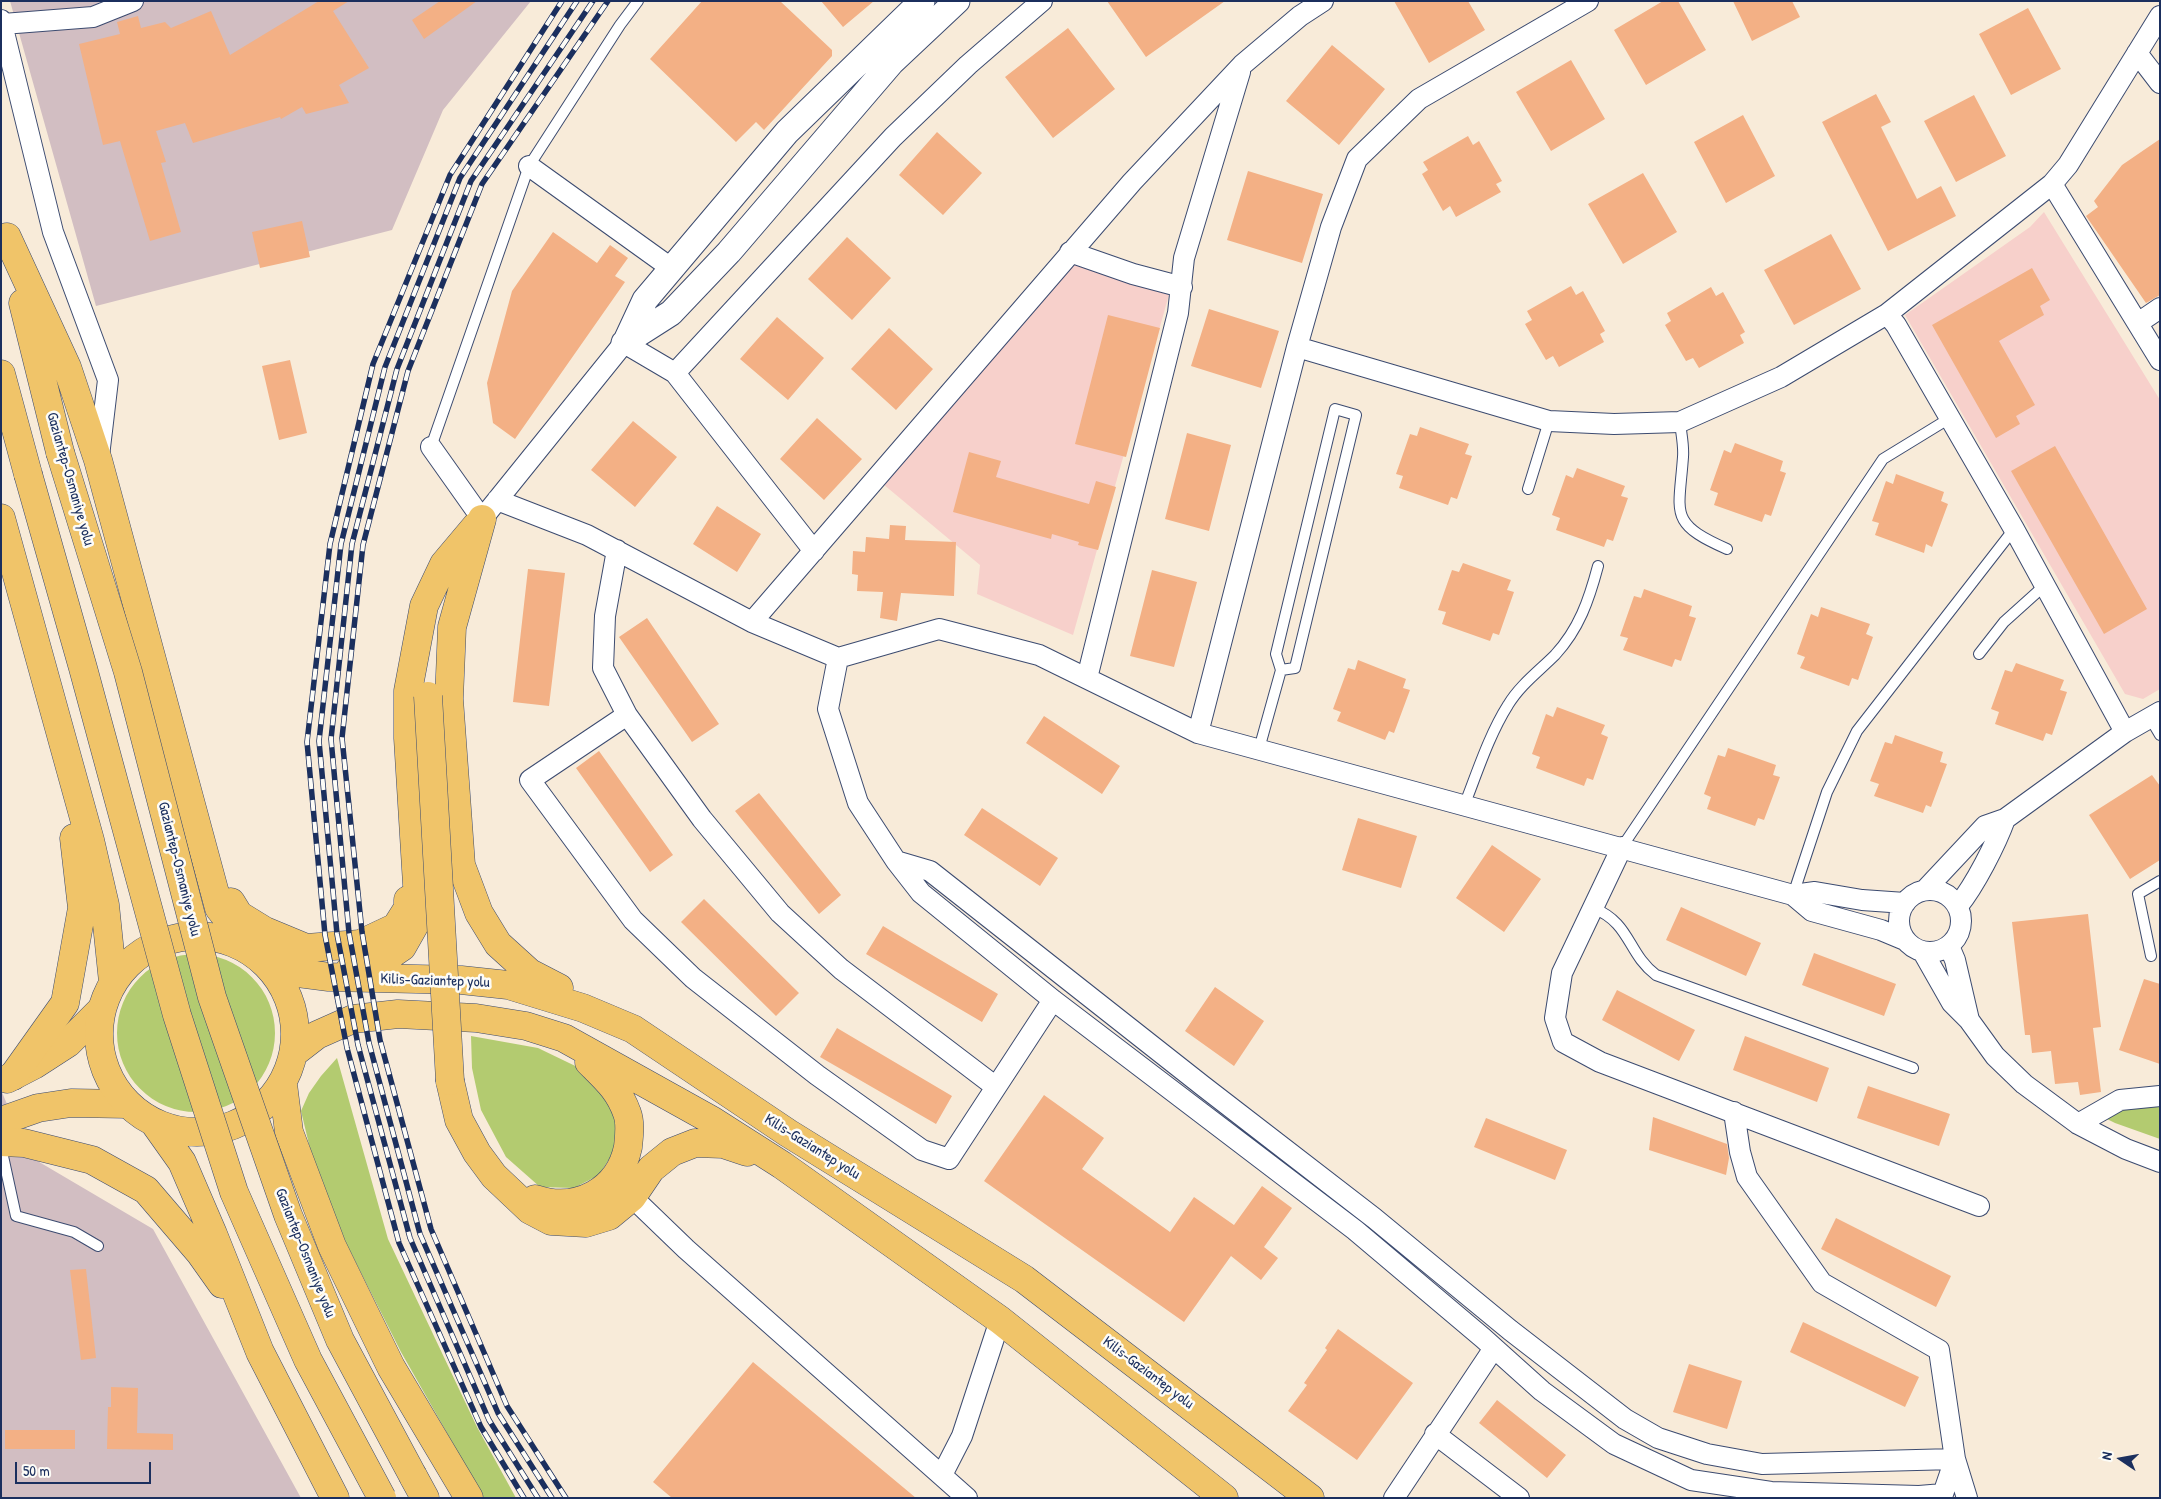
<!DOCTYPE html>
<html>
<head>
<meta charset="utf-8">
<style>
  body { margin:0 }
  #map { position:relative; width:2161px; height:1499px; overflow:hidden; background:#f8ebd9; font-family:"Patrick Hand",sans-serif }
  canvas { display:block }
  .frame { position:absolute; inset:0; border:2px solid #1b2f5e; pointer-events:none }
  .north { position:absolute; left:2096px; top:1434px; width:50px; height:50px; -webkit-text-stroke:4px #fdfcf7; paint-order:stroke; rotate:282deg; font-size:14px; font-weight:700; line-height:20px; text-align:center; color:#1b2f5e }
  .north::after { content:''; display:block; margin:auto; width:18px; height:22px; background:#1b2f5e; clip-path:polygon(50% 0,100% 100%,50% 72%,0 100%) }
  .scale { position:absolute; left:15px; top:1462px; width:136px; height:22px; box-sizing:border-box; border:2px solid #1b2f5e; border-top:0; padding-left:6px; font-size:15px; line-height:18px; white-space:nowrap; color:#1b2f5e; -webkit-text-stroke:4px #fdfcf7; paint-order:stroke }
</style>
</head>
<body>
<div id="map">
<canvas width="2161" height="1499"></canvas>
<div class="frame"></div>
<div class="north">N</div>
<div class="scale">50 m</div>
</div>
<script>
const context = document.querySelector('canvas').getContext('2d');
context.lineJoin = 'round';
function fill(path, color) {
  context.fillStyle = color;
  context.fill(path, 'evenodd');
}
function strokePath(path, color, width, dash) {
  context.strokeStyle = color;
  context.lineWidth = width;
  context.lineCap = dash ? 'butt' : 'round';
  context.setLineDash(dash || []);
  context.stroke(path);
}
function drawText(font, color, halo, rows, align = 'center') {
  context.font = font + ' "Patrick Hand",sans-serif';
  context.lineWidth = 5;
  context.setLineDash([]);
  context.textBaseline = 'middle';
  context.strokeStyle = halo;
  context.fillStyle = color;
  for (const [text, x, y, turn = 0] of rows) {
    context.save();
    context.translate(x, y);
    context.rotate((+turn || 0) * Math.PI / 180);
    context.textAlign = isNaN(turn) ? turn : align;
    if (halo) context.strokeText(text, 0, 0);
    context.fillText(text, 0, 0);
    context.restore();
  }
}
fill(new Path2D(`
  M2044,212L2160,400V689L2143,699L2125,694L1905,315L2030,227Z
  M1066,260L1170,291L1073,635L977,594L980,565L883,484Z`), '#f7d0cb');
fill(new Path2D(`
  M10,1H531L443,110L392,230L96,306Z
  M1,1090L29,1156L153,1229L301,1498H1Z`), '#d2bec2');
fill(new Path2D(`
  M117 1033a79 79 0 1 1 158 0a79 79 0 1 1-158 0Z
  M471,1036L538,1048L594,1075L619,1110L618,1145L599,1175L574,1188L540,1187L506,1157L481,1110L472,1068Z
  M337,1058L388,1239L477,1427L516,1498H484L401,1352L346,1243L313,1161L301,1111L309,1093L321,1076Z
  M2160,1093V1139L2115,1123L2099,1115Z`), '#b3cb70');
fill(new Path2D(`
  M319,1H349L333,11L369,68L339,85L349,103L306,114L302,107L281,119L280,117L193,143L185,123L156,131L166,162L161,163L181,232L150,241L120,141L103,145L79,44L120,34L117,22L138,16L141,28L165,22L171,28L211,11L230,55Z
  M440,1H477L424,39L412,20Z
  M702,1H780L832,50V56L764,130L756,122L736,142L650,59Z
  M821,1H874L843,27Z
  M1107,1H1225L1146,57Z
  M1394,1H1468L1485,30L1429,63Z
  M1663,1H1678L1706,50L1646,85L1614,30Z
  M1733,1H1792L1800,17L1752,41Z
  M2028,8L2061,69L2011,95L1979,34Z
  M1068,28L1115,89L1053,138L1005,77Z
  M1332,45L1385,89L1339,145L1286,101Z
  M1571,60L1605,119L1551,151L1516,92Z
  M1876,94L1891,122L1881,127L1917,199L1941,186L1956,216L1888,251L1822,122Z
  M1974,95L2006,156L1956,182L1924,121Z
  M1743,115L1775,176L1726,203L1694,142Z
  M937,132L982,173L943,215L899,175Z
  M1468,136L1473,145L1479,141L1502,181L1496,184L1501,192L1456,217L1450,206L1443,211L1422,174L1428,170L1423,162Z
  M2160,139V295L2146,303L2086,216L2098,207L2094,201L2122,165Z
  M1248,171L1323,194L1302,263L1227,240Z
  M1643,173L1677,232L1623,264L1588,204Z
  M302,221L310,257L260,268L252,232Z
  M553,232L597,263L610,245L628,258L615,276L625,282L515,439L493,423L487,383L512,291Z
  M1831,234L1861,289L1794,325L1764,270Z
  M847,237L891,278L852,320L808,279Z
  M2032,268L2050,300L2040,306L2044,315L1999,341L2035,405L2016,416L2020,424L1996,438L1932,325Z
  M1571,286L1576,295L1583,291L1605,331L1600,334L1604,342L1559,367L1553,356L1546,360L1525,324L1532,320L1527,311Z
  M1711,287L1716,296L1723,292L1745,332L1740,335L1744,343L1699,368L1693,358L1686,361L1665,325L1671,321L1667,313Z
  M1209,309L1279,331L1261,388L1191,366Z
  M1108,315L1160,328L1126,457L1075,444Z
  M777,317L824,358L788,400L740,359Z
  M889,328L933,369L896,410L851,369Z
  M290,360L307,433L279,440L262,366Z
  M817,418L862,459L824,500L780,459Z
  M633,421L677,457L635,507L591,470Z
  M1420,427L1469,444L1465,454L1472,456L1457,499L1451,497L1448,505L1399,488L1403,476L1396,474L1410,434L1417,436Z
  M1187,433L1231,445L1209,531L1165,519Z
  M1735,443L1783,461L1780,471L1786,473L1771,516L1765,514L1762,522L1714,505L1718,493L1710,490L1724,450L1731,453Z
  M2055,446L2147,609L2104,634L2011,471Z
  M969,452L1001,461L996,477L1089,504L1096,481L1116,487L1098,550L1078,545L1079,542L1052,534L1051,539L953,512Z
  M1577,468L1625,486L1621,496L1628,498L1613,541L1607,539L1604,547L1556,530L1560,518L1552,515L1566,475L1573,478Z
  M1896,474L1944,492L1941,501L1948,504L1932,547L1926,544L1924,553L1875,535L1879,523L1872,521L1886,481L1893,484Z
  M717,506L761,534L737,572L693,544Z
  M890,525L906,526L905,540L956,542L954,596L901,593L897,621L880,618L883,592L857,591L858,575L852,574L853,551L865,552L866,537L889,539Z
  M1463,563L1511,580L1507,590L1514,592L1499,635L1493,633L1490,641L1442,624L1446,612L1438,610L1452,570L1459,572Z
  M528,569L565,573L549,706L513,702Z
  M1152,570L1197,582L1174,667L1130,656Z
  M1644,589L1692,606L1689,616L1696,618L1681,661L1675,659L1672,667L1623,650L1628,638L1620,636L1634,596L1641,598Z
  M1821,607L1870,624L1866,634L1873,637L1858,680L1852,678L1849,686L1800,668L1805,657L1797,654L1811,614L1818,617Z
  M647,618L719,724L692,742L619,637Z
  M1358,660L1406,679L1403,688L1410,690L1394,733L1389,731L1385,740L1337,721L1341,712L1333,709L1348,668L1355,670Z
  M2016,663L2064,680L2060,690L2067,692L2052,735L2046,733L2043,741L1995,724L1999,712L1991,709L2005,670L2012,672Z
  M1557,707L1605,725L1601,734L1608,737L1593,780L1587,778L1584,786L1536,768L1540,757L1532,754L1546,714L1553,717Z
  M1044,716L1120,766L1102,794L1026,743Z
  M1895,735L1943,752L1940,762L1947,764L1931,807L1926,805L1923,813L1874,796L1879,784L1870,781L1885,742L1892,744Z
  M1728,748L1776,765L1773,775L1780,777L1764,820L1758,818L1755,826L1707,809L1711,797L1704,794L1718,755L1725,757Z
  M599,751L673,855L650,872L576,768Z
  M2152,775L2160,786V860L2130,879L2089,815Z
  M759,793L841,895L819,914L735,811Z
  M982,808L1058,858L1040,886L964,835Z
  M1358,818L1417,836L1401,888L1342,870Z
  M1492,845L1541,879L1504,932L1456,898Z
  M704,899L799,993L776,1016L681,922Z
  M1681,907L1761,943L1746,976L1666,940Z
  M2088,914L2101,1027L2093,1028L2101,1092L2080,1095L2078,1082L2055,1084L2051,1051L2032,1053L2030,1035H2025L2012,922Z
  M883,926L998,994L982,1022L866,954Z
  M1814,953L1896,984L1884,1016L1802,985Z
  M2144,979L2160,984V1064L2119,1050Z
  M1215,987L1264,1021L1234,1066L1185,1031Z
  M1617,990L1695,1030L1679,1061L1602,1020Z
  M837,1028L952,1096L936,1124L820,1057Z
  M1745,1036L1829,1068L1817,1102L1733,1070Z
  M1868,1086L1950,1114L1939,1146L1857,1118Z
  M1044,1095L1104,1138L1082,1169L1170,1232L1194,1197L1234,1225L1262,1186L1292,1208L1264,1247L1278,1258L1261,1280L1231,1256L1184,1322L984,1181Z
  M1653,1117L1727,1144L1729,1158L1726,1175L1649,1150Z
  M1486,1118L1567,1150L1555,1180L1474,1147Z
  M1836,1218L1951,1276L1936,1307L1821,1249Z
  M86,1269L96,1358L81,1360L70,1270Z
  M1803,1322L1919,1377L1905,1407L1790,1352Z
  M1338,1329L1413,1383L1357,1460L1288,1411L1307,1385L1304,1383L1327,1350L1325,1348Z
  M753,1362L916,1498H672L653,1482Z
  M1689,1364L1742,1381L1727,1429L1673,1412Z
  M111,1387L138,1388L137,1433L173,1434V1450L107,1449L108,1407H111Z
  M1497,1400L1566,1455L1547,1478L1479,1423Z
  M5,1430H75V1449H5Z`), '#f3b085');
const service = new Path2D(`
  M1680,422C1681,433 1684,445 1683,457C1679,514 1668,523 1727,549
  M431,447L529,166L620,25L638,1
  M1528,489L1549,421
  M1979,654L2004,622L2044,586
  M2150,718L2160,735
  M1259,749L1281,670L1276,654L1335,409L1356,415L1295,668L1281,670
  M1464,806C1477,773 1489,735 1508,705C1520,685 1539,671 1555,655C1579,629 1589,600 1598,566
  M1622,847L1883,459L1950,418
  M1793,895L1827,792L1857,731L2014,529
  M1593,908C1631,923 1627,953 1656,975L1913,1068
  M2151,956L2138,894L2160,881
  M1,1147L16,1216L74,1232L98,1246`);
const minor = new Path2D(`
  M2160,16L2068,165L2052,184L2160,360
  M1,20L53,232L108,380L99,456
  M3,24L93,17L133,1
  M2137,53L2160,83
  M529,166L671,268
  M1070,252L1133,274L1182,287
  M1887,314L1896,325L2014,529L2125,732
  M2138,323L2160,308
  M1297,347L1549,421L1614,424L1680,422L1781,377L1887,314L2052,184
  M675,373L893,137L968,65L1042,1
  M431,447L482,519L624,343L675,373L814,551
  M497,500L587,535L752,622L838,658L939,629L1039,655L1198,733L1793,895L1812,911L1881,930L1905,940
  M617,550L605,616L603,668L627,715L702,819L780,913L841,969L996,1087
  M752,622L1132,182L1242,65L1300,16L1323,1
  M838,658L828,709L858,803L896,861L921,893L1053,1000L1355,1230L1483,1338L1542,1391L1614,1444L1691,1480L1771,1492L1919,1496L1943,1494L1955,1459
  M1087,678L1178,313L1184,258L1240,72
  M627,715L530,780L633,920L693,978L817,1075L922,1150L949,1159L1053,1000
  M1198,733L1297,347L1331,227L1357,159L1419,99L1588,1
  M1622,847L1562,973L1555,1018L1563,1042L1600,1062L1979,1206
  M896,861L930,871L1203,1086L1374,1218L1510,1330L1625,1419L1658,1438L1707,1454L1762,1464L1955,1459
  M1899 921a31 31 0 1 1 62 0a31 31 0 1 1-62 0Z
  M1925,890L1985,826L2005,819L2125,732L2160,712
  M1793,895L1815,892L1862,900L1905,903
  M1958,906C1975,885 1996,844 2005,819
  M1949,946L1955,960L1969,1020
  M1923,952L1952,1003L1969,1020L1995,1056L2024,1084L2078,1124L2126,1149L2160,1162
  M1734,1112L1740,1152L1747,1177L1822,1283L1939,1350L1955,1459L1967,1498
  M2078,1124L2120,1100L2160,1096
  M632,1197L686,1249L967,1498
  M1435,1434L1519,1498
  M942,1475L962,1436L1000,1320
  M1394,1498L1494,1348`);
const tertiary = new Path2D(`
  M624,343L671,313L729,252L891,63L957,1
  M625,343L645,300L787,132L922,1`);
const primary = new Path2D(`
  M7,1079L34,1065L68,1043L101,1010
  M1,1121L38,1108L71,1103L127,1104`);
const trunk = new Path2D(`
  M7,237L67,367L98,460L219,908L252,950L298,973L329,977L461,980L508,985L583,1008L633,1029L788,1133L1024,1279L1310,1498
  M23,303L60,452
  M1,374L28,474
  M1,518L90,840L105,905L113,982
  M482,519L452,627L449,699L461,865L479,913L498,944L530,973L559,988
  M231,902L239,915L265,931L306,948L360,944L396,927L408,908V900
  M99 1034a98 98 0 1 1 196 0a98 98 0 1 1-196 0Z
  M349,971L380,962L402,947L419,917L408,738V691L424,606L444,564L476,526
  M295,1052L317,1035L353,1019L398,1014L476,1018L526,1026L564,1038L713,1121L782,1165L1000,1320L1224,1498
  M13,1076L65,1003L82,908L74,838
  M450,1081L459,1120L477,1153L494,1176L530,1210L551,1221L586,1223L609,1216L632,1197L651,1169L672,1152L695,1143L723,1144L747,1152
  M283,1084L289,1132L332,1246L391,1367L469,1498
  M155,1124L182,1162L213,1234L260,1352L335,1498
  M1,1142L24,1143L92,1160L146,1190L200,1253L222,1284
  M535,1199C577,1213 619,1191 628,1147C629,1137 631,1123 627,1113C619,1090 606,1079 589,1062
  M413,1476L425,1498`);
strokePath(service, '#3c4b70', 12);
strokePath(minor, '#3c4b70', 22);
strokePath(tertiary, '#3c4b70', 27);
strokePath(primary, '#3c4b70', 29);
strokePath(trunk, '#3c4b70', 29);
strokePath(service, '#fff', 10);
strokePath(minor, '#fff', 20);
strokePath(tertiary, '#fff', 25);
strokePath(primary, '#f0c469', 28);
strokePath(trunk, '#f0c469', 28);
const rail = new Path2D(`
  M524,1498L481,1427L399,1243L347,1048L325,935L307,742L330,544L373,364L450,175L562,1
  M538,1498L489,1420L410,1238L358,1045L337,934L319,741L341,544L385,367L460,178L577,1
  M552,1498L498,1413L420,1234L369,1043L349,933L331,739L352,544L397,369L471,181L593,1
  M566,1498L507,1406L431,1229L380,1040L362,932L342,738L363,545L408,371L482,184L608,1`);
strokePath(rail, '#1b2f5e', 5.5);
strokePath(rail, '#fdfcf7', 4, [11]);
const trunkBridge = new Path2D(`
  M60,452L128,672L212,997L288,1215L340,1340L413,1476
  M28,474L83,668L177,1015L234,1192L308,1360L382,1498
  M428,696L450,1081`);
strokePath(trunkBridge, '#3c4b70', 29, []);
strokePath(trunkBridge, '#f0c469', 28);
drawText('15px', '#1b2f5e', '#fdfcf7', [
  ["Gaziantep-Osmaniye yolu",70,479,74],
  ["Gaziantep-Osmaniye yolu",179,869,76],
  ["Kilis-Gaziantep yolu",435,981,2],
  ["Kilis-Gaziantep yolu",812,1147,32],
  ["Gaziantep-Osmaniye yolu",305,1253,68],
  ["Kilis-Gaziantep yolu",1148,1373,37]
]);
</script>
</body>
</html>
